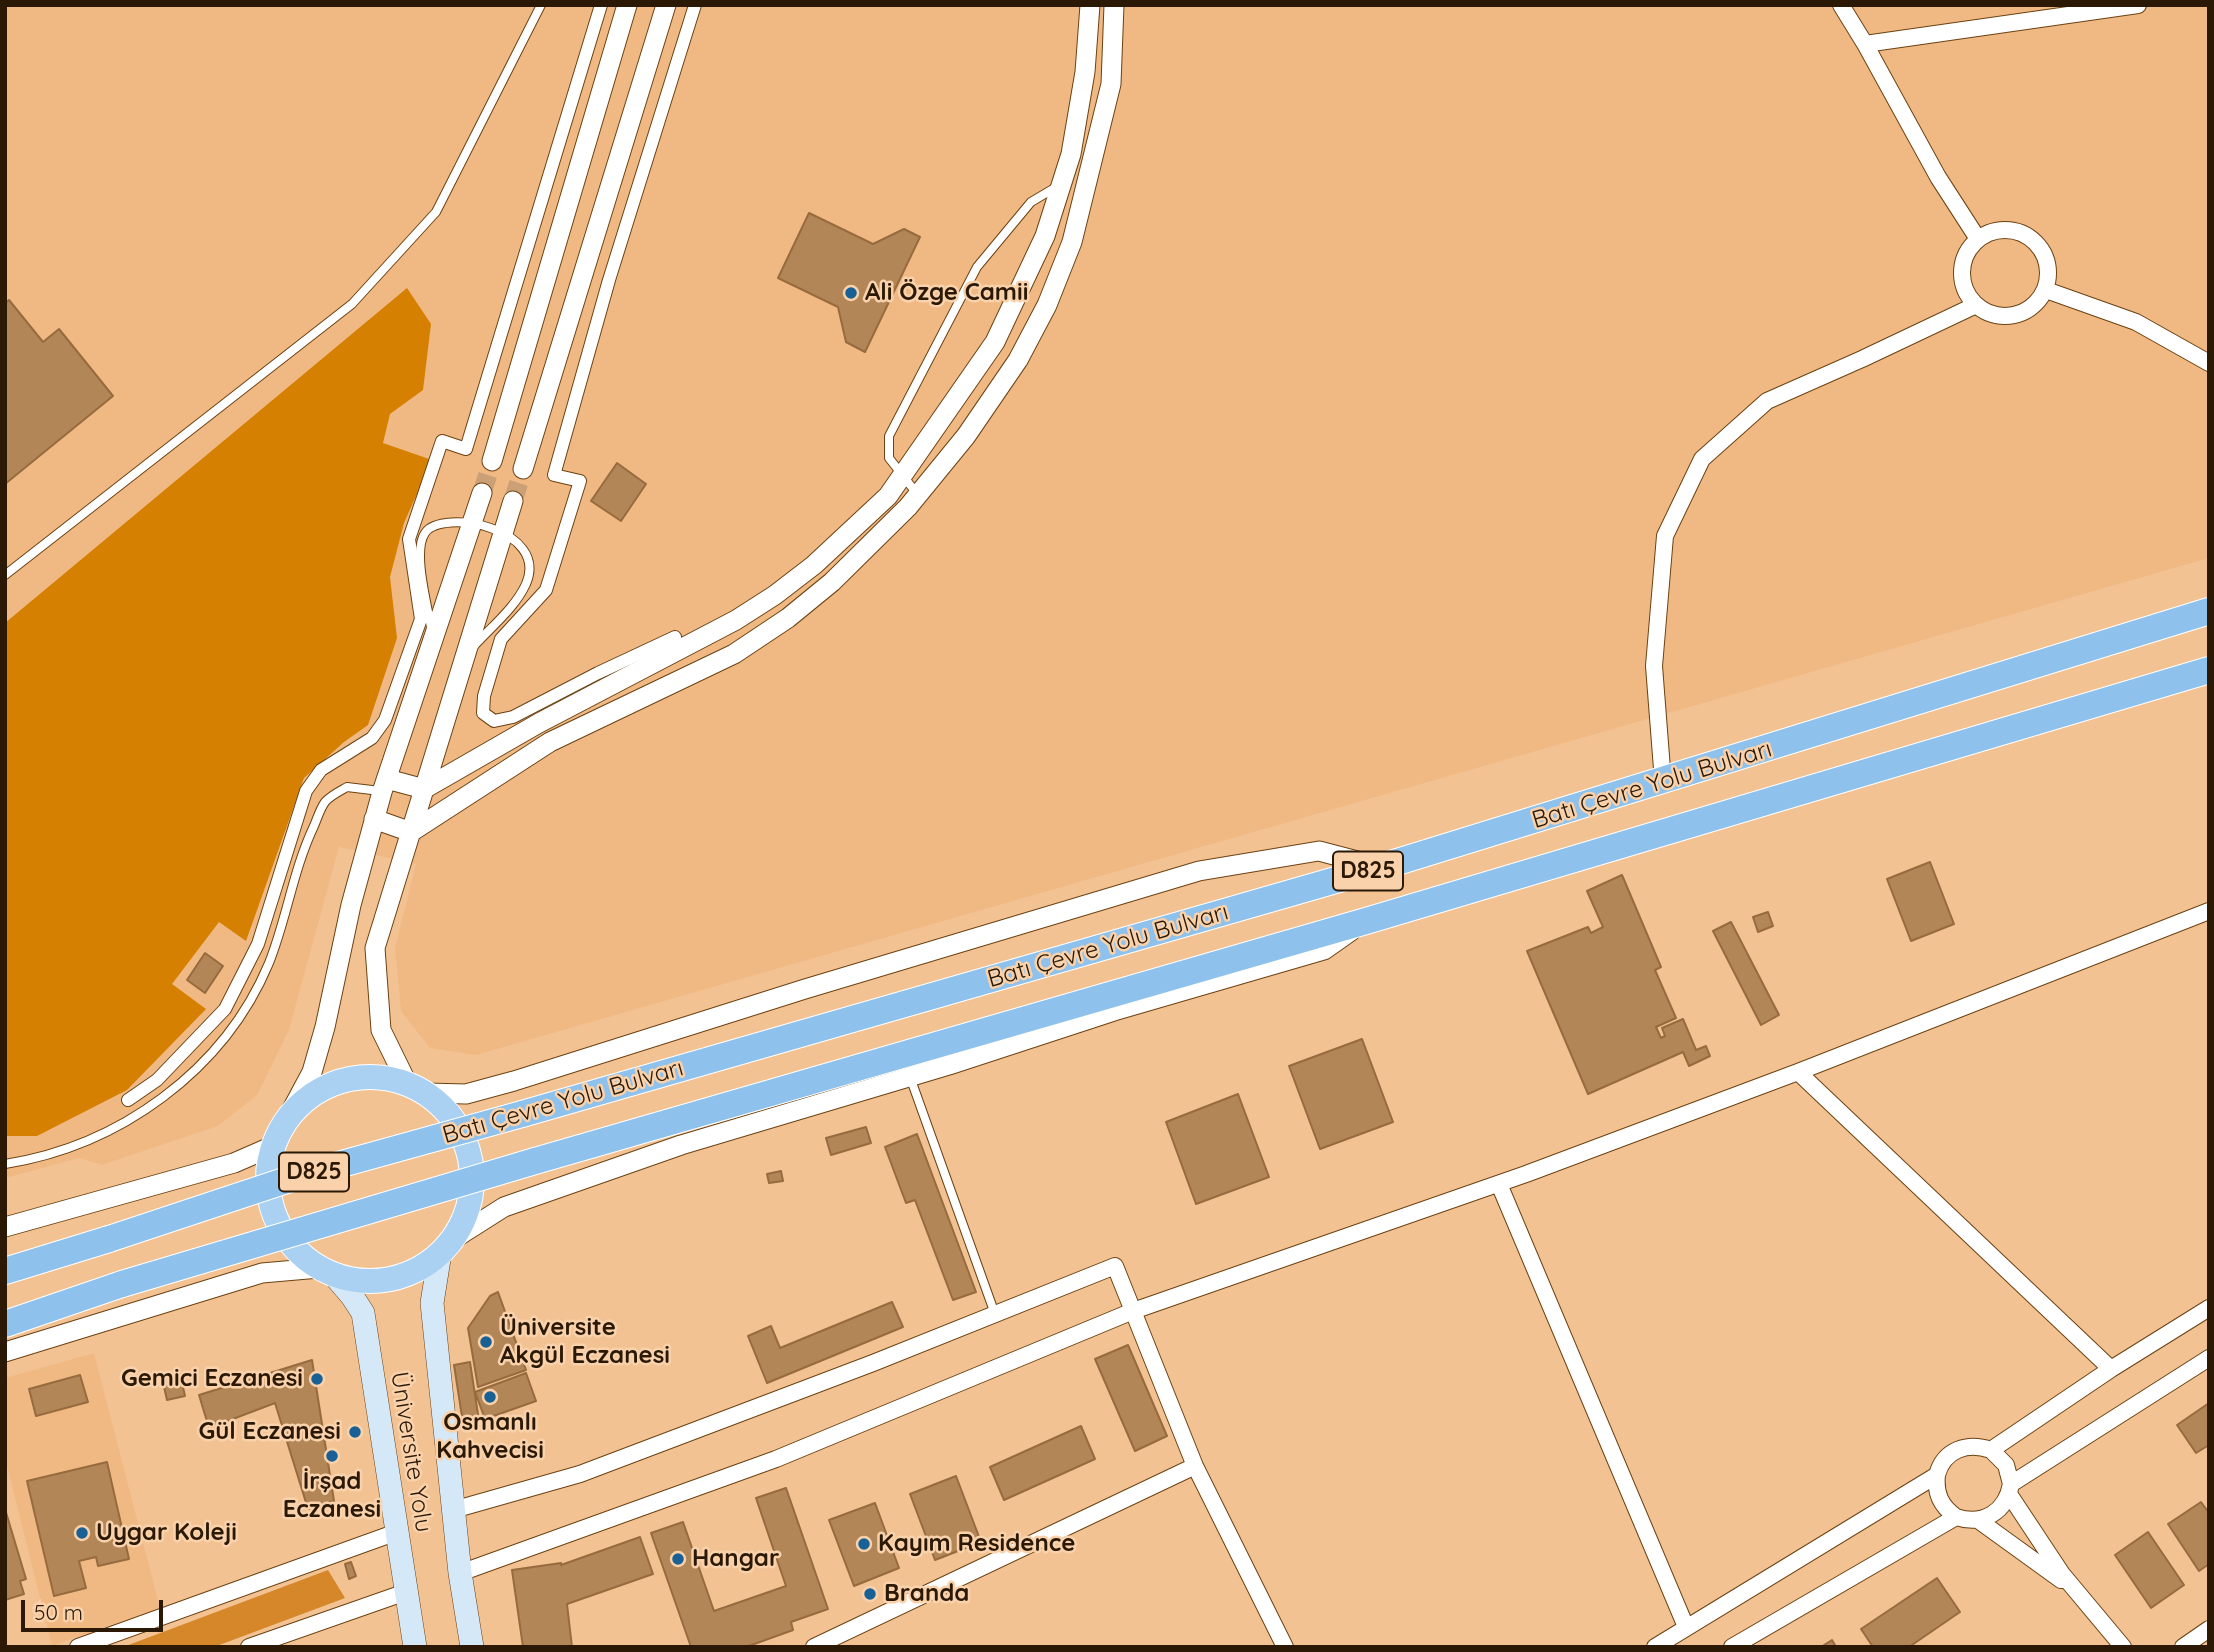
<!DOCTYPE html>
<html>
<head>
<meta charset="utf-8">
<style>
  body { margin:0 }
  #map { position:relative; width:2214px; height:1652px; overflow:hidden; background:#f3c293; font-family:Quicksand,sans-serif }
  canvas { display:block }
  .frame { position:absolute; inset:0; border:7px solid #2b1906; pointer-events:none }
  .scale { position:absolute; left:21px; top:1600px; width:142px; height:32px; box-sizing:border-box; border:4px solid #2b1906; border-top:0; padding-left:9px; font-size:21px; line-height:24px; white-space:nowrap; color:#2b1906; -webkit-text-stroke:5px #f9d2ac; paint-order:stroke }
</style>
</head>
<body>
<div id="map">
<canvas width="2214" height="1652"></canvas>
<div class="frame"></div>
<div class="scale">50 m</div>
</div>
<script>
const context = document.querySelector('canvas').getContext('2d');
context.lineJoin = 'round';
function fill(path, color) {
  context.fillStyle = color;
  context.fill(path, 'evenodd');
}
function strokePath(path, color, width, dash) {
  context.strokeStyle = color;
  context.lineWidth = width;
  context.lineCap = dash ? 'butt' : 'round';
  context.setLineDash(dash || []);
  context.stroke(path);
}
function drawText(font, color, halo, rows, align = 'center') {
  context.font = font + ' Quicksand,sans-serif';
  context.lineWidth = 5;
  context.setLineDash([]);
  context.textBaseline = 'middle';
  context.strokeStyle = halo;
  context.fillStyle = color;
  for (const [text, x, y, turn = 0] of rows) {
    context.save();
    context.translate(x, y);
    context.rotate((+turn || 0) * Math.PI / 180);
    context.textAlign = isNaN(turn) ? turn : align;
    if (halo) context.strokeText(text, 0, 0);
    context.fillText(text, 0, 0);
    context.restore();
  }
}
fill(new Path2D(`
  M5,5H2209V558L476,1055L430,1048L401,1011L395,948L416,864L339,847L289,1030L257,1095L218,1126L102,1165L80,1158L5,1178Z
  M94,1353L160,1608L52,1646L5,1458V1378Z`), '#f0b984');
fill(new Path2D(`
  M328,1570L345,1598L214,1647H123Z`), '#d58729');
fill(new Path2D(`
  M407,288L431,324L423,390L390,414L383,443L432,460L404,523L390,577L397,638L368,725L344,742L304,778L246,941L219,922L172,984L206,1009L127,1090L37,1136H5V623Z`), '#d58000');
const building = new Path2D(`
  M809,213L873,244L904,229L920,237L865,352L846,342L838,307L778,278Z
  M9,300L43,342L59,329L113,396L5,484V303Z
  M617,463L646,484L621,521L591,501Z
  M1930,862L1954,924L1911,941L1887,879Z
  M1622,875L1661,967L1655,970L1676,1018L1656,1027L1661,1038L1665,1036L1662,1028L1683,1019L1696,1050L1706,1046L1710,1056L1689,1066L1683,1052L1588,1094L1527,951L1588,927L1591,933L1603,927L1587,891Z
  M1768,912L1773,926L1758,932L1753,917Z
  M1731,922L1779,1015L1761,1025L1713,931Z
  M205,953L223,966L205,993L187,980Z
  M1362,1039L1393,1122L1320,1149L1289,1066Z
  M1238,1094L1269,1177L1196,1204L1166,1122Z
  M866,1127L871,1143L831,1155L826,1138Z
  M917,1134L976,1292L953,1300L915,1200L906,1203L885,1147Z
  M781,1171L783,1181L769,1183L767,1174Z
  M498,1292L526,1370L478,1387L468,1328L490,1296Z
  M892,1302L903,1327L767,1383L748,1336L771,1326L780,1348Z
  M1128,1345L1167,1436L1135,1451L1095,1359Z
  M312,1360L334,1501L308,1509L275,1403L209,1428L199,1395Z
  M470,1362L479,1421L463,1423L454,1365Z
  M526,1373L536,1401L485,1419L475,1392Z
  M180,1374L185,1396L167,1400L162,1378Z
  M80,1375L88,1402L36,1416L29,1389Z
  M2209,1403V1445L2196,1453L2177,1425Z
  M1081,1426L1095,1459L1004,1500L990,1467Z
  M107,1462L129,1559L98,1566L96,1557L79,1561L86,1588L54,1596L27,1481Z
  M956,1476L981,1542L935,1560L910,1494Z
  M786,1488L828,1609L791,1622L793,1630L746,1647H691L651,1533L683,1522L714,1611L786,1586L756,1498Z
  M2201,1502L2209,1513V1564L2199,1571L2168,1524Z
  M875,1503L899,1568L854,1586L829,1520Z
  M5,1509L26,1579L20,1581L24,1594L5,1600Z
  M2148,1532L2184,1585L2151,1608L2115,1555Z
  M640,1537L653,1574L567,1604L572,1647H523L512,1570L561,1563V1565Z
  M351,1562L356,1576L349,1579L345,1564Z
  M1937,1578L1960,1612L1909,1647H1873L1861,1629Z
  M1832,1640L1836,1647H1821Z`);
fill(building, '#b38658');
strokePath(building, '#976b3e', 2);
strokePath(new Path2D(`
  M482,493L492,461
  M513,501L523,469`), '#cba077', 19, [19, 10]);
const service = new Path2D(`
  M918,495L889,458V436L977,267L1031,202L1058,186
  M5,575L352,304L436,212L541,5
  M431,628C428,606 412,552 425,533C442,508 550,528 526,584C515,608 491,627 474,646
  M910,1077L995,1314
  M5,1164C119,1146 224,1071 269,963C287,918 293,870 314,826C317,819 320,809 325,802C330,796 340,791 347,787L380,791`);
const pedestrian = new Path2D(`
  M675,637L598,673L513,717L494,721L483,713L484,696L501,639L546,590L580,481L554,475L609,280L695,5
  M128,1100L157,1080L225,1009L258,944L306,791L321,770L372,738L385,720L421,619L409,539L442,441L466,449L601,5`);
const minor = new Path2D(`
  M1841,5L1865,44L1938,177L1978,239
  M1865,44L2138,5
  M1962 273a43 43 0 1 1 86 0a43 43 0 1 1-86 0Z
  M2046,290L2136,322L2209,363
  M1663,782L1654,666L1665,536L1702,459L1767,401L1862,359L1976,305
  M1798,1072L2111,1369
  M1499,1184L1686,1627
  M1991,1450L2006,1465L2011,1484
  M1937,1475C1935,1494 1941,1506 1956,1517
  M2009,1494L2062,1574L2123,1647
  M453,1510L580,1474L873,1363L1115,1266L1195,1466L1285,1647
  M1978,1520L2061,1580
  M460,1573L776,1459L1133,1311L1526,1174L1798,1072L2209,911
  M78,1647L397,1532
  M249,1647L406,1592
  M814,1647L1195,1466
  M1655,1647L1937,1475C1944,1449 1968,1442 1991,1450L2111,1369L2209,1308
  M1732,1647L1956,1517C1983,1526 2006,1512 2011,1484L2209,1358
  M2183,1647L2209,1629`);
const tertiary = new Path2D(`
  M492,461L627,5
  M523,469L666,5
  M387,779L424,789L539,723L736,620L775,595L814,565L888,496L995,342L1045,236L1071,154L1085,72L1090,5
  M374,819L411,832L550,742L734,654L788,618L832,582L908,507L966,436L1018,360L1047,305L1072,242L1111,84L1114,5
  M407,1083L381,1030L375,948L513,501
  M426,1093L466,1094L514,1081L805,989L1199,871L1319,851L1380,867
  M281,1130L312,1072L325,1027L351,905L382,792L482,493
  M5,1227L234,1163L273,1146
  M452,1240L504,1207L681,1145L949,1065L1114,1011L1324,950L1351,931
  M5,1352L262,1273L319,1268`);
const secondary = new Path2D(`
  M440,1253L432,1303L460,1573L472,1647
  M334,1275L352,1296L363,1313L415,1647`);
const primary = new Path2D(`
  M268 1179a102 102 0 1 1 204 0a102 102 0 1 1-204 0Z`);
const trunk = new Path2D(`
  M522,1114L1381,867L2209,611
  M535,1161L1366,921L2209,670
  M5,1271L109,1239
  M5,1324L122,1284`);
strokePath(service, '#6c4212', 10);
strokePath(pedestrian, '#6c4212', 14);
strokePath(minor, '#6c4212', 18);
strokePath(tertiary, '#6c4212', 21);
strokePath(secondary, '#6c4212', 24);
strokePath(primary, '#fff', 26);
strokePath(trunk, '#fff', 28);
strokePath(service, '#fff', 8);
strokePath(pedestrian, '#fff', 12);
strokePath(minor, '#fff', 16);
strokePath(tertiary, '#fff', 19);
strokePath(secondary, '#d5e8f8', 23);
strokePath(primary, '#aad1f1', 24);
strokePath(trunk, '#8ec2ec', 26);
const trunkBridge = new Path2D(`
  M109,1239L302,1175L522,1114
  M122,1284L535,1161`);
strokePath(trunkBridge, '#fff', 28, []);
strokePath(trunkBridge, '#8ec2ec', 26);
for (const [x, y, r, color] of [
  [851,293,7,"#196094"],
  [486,1342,7,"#196094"],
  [317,1379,7,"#196094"],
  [490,1397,7,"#196094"],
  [355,1432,7,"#196094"],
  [332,1456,7,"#196094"],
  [82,1533,7,"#196094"],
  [864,1544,7,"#196094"],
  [678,1559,7,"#196094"],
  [870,1594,7,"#196094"]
]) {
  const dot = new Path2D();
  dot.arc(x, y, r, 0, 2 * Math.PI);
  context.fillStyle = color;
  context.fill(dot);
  strokePath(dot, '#f9d2ac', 2.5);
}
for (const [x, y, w] of [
  [1368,871,70],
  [314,1172,70]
]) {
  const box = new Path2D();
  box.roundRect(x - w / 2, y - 19.5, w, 39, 5);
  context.fillStyle = '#f9d2ac';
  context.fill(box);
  strokePath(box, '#2b1906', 2);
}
drawText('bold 23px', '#2b1906', null, [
  ["D825",1368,871],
  ["D825",314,1172]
]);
drawText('bold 24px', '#2b1906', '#f9d2ac', [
  ["Ali Özge Camii",865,293],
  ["Üniversite",500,1328],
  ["Akgül Eczanesi",500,1356],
  ["Gemici Eczanesi",303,1379,"right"],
  ["Osmanlı",490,1423,"center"],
  ["Kahvecisi",490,1451,"center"],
  ["Gül Eczanesi",341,1432,"right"],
  ["İrşad",332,1482,"center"],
  ["Eczanesi",332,1510,"center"],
  ["Uygar Koleji",96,1533],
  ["Kayım Residence",878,1544],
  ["Hangar",692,1559],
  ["Branda",884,1594]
], 'left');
drawText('24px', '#2b1906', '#f9d2ac', [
  ["Batı Çevre Yolu Bulvarı",1652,785,-17],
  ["Batı Çevre Yolu Bulvarı",1108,946,-16],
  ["Batı Çevre Yolu Bulvarı",563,1102,-16],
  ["Üniversite Yolu",411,1452,81]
]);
</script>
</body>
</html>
